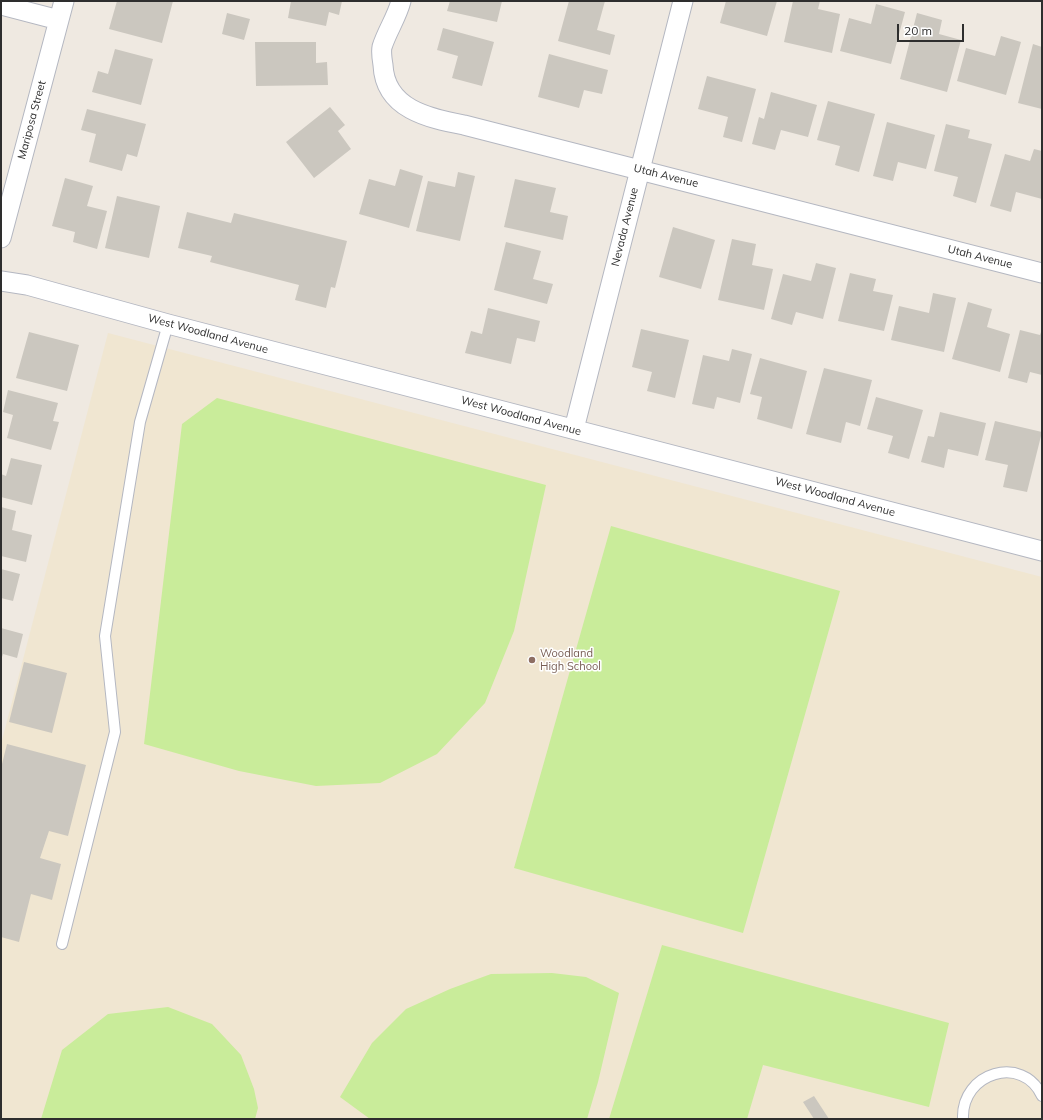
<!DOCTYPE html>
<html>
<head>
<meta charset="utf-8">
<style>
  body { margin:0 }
  #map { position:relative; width:1043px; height:1120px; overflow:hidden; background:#efe9e1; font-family:Mulish,sans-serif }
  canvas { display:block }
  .frame { position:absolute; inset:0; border:2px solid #2e2e2e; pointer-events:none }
  .scale { position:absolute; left:897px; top:24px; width:67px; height:18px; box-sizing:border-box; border:2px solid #2e2e2e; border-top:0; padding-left:5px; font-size:12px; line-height:14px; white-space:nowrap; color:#2e2e2e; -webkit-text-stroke:3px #fff; paint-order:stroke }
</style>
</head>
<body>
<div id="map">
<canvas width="1043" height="1120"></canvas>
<div class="frame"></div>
<div class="scale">20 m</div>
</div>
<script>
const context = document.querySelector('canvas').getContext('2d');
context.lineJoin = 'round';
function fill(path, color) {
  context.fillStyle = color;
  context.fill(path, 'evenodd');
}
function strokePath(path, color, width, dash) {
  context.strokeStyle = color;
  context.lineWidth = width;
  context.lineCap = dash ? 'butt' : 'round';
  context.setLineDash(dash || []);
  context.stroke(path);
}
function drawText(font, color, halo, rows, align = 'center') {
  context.font = font + ' Mulish,sans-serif';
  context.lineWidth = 3;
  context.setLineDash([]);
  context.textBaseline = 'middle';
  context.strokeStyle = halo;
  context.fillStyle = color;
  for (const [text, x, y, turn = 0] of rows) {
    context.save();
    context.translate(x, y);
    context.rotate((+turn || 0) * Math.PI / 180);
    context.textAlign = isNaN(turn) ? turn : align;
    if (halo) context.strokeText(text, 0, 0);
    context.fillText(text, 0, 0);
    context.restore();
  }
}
fill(new Path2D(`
  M108,333L1042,577V1119H1V744Z`), '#f0e6d1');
fill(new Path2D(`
  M217,398L546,485L514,631L485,703L437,754L380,783L316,786L239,771L144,744L182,424Z
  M611,526L840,591L743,933L514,868Z
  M662,945L949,1023L929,1107L763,1065L747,1119H609Z
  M552,973L586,977L619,993L598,1082L587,1119H370L340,1097L372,1043L406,1009L450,989L491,974Z
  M168,1007L212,1024L241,1055L254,1089L258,1108L255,1119H41L62,1050L108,1014Z`), '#c9ec9a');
fill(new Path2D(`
  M117,1H173L162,43L109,29Z
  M291,1H342L339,15L329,12L326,26L288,18Z
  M450,1H502L497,22L447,11Z
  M569,1H605L597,30L615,35L610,55L558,41Z
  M726,1H777L767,36L720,23Z
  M793,1H820L818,9L840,14L832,53L784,42Z
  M876,4L905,12L891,64L840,51L849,18L871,24Z
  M227,13L250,19L244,40L222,34Z
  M917,13L942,20L939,34L961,40L947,92L900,79Z
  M443,28L494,42L482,86L452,78L458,56L437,50Z
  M1001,36L1021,42L1006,95L957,81L966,48L995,56Z
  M255,42H316V63L327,62L328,85L256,86Z
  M1033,44L1042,47V109L1018,103Z
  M115,49L153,59L141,105L92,92L98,71L108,74Z
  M549,54L608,70L602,94L584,90L579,108L538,97Z
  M707,76L756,89L742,142L723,137L728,117L698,109Z
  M771,92L817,105L808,137L781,130L775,150L752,144L759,117L764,119Z
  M828,101L875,114L859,172L835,165L840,146L817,140Z
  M330,107L345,125L338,131L351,149L314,178L286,142Z
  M87,109L146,124L137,157L127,154L122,171L89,162L96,134L81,130Z
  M887,122L935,135L926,169L898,162L893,181L873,176Z
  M946,124L970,130L968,138L992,144L976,203L953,196L958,177L934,171Z
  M1034,149L1042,151V199L1016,192L1011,212L990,206L1005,154L1030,161Z
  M400,169L423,176L409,228L359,214L369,179L395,186Z
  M458,172L475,176L460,241L416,231L428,181L455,187Z
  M65,178L93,186L87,206L107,211L97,249L73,242L75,232L52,226Z
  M515,179L556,188L550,212L568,216L563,240L504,227Z
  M117,196L160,206L149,258L105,248Z
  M187,212L231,223L234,213L347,241L335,288L331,287L326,308L295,300L299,285L210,262L212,256L178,248Z
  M673,227L715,240L701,289L659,277Z
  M732,239L756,244L752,265L773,269L764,310L718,300Z
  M506,242L541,251L533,279L553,284L547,304L494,290Z
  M816,263L836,268L823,319L796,312L792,325L771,319L783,274L811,281Z
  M850,273L876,279L873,291L893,295L884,331L838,321Z
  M933,293L956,298L944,352L891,340L899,306L929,313Z
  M968,302L992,309L987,327L1010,334L1000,372L952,359Z
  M488,308L540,321L535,342L517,338L511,364L465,353L471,331L482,334Z
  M641,329L689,340L675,398L647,391L652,372L632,367Z
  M1042,329V375L1030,372L1027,383L1008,378L1020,330L1040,335Z
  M29,332L79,345L67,391L16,378Z
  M732,349L752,354L740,403L717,397L714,409L692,404L703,355L729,361Z
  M760,358L807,371L792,429L757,419L762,397L750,394Z
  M824,368L872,380L860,426L846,422L841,443L806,434Z
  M8,390L58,403L53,421L59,422L51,450L7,438L13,415L3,412Z
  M876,397L923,410L909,459L888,453L893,436L867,429Z
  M940,412L986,423L978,456L948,449L944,468L921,462L928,436L934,437Z
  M995,421L1042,432L1027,492L1003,487L1008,465L985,460Z
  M11,458L42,465L32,505L1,497V474L6,476Z
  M1,507L16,511L12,530L32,535L26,562L1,556Z
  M1,569L20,574L13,601L1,598Z
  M1,628L23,634L17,658L3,654L1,660Z
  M24,662L67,673L52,733L9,722Z
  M7,744L86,765L68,836L49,831L40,858L61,864L52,900L31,894L19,942L1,937V768Z
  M814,1096L829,1119H814L803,1102Z`), '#cbc7bf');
const lane = new Path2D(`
  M62,944L115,732L105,636L140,422L168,324
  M963,1119C961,1072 1023,1054 1042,1096`);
const street = new Path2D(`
  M401,1C397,17 387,31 382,47C381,52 382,59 383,65C385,109 428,118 464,125L1042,273
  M1,5L59,20
  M1,238L64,1
  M1,281L27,285L168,324L1042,551
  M574,429L683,1`);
strokePath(lane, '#b4b7c1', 12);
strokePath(street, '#b4b7c1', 21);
strokePath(lane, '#fff', 10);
strokePath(street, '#fff', 19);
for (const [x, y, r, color] of [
  [532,660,4,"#8d6e63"]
]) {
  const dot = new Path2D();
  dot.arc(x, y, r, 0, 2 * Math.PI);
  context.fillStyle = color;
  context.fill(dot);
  strokePath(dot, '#fff', 1.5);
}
drawText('11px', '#2e2e2e', '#fff', [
  ["Mariposa Street",32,120,-75],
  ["Utah Avenue",666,176,14],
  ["Nevada Avenue",625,227,-76],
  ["Utah Avenue",980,257,14],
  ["West Woodland Avenue",208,334,15],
  ["West Woodland Avenue",521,416,15],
  ["West Woodland Avenue",835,497,15]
]);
drawText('11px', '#785e54', '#fff', [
  ["Woodland",540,654],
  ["High School",540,667]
], 'left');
</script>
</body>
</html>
